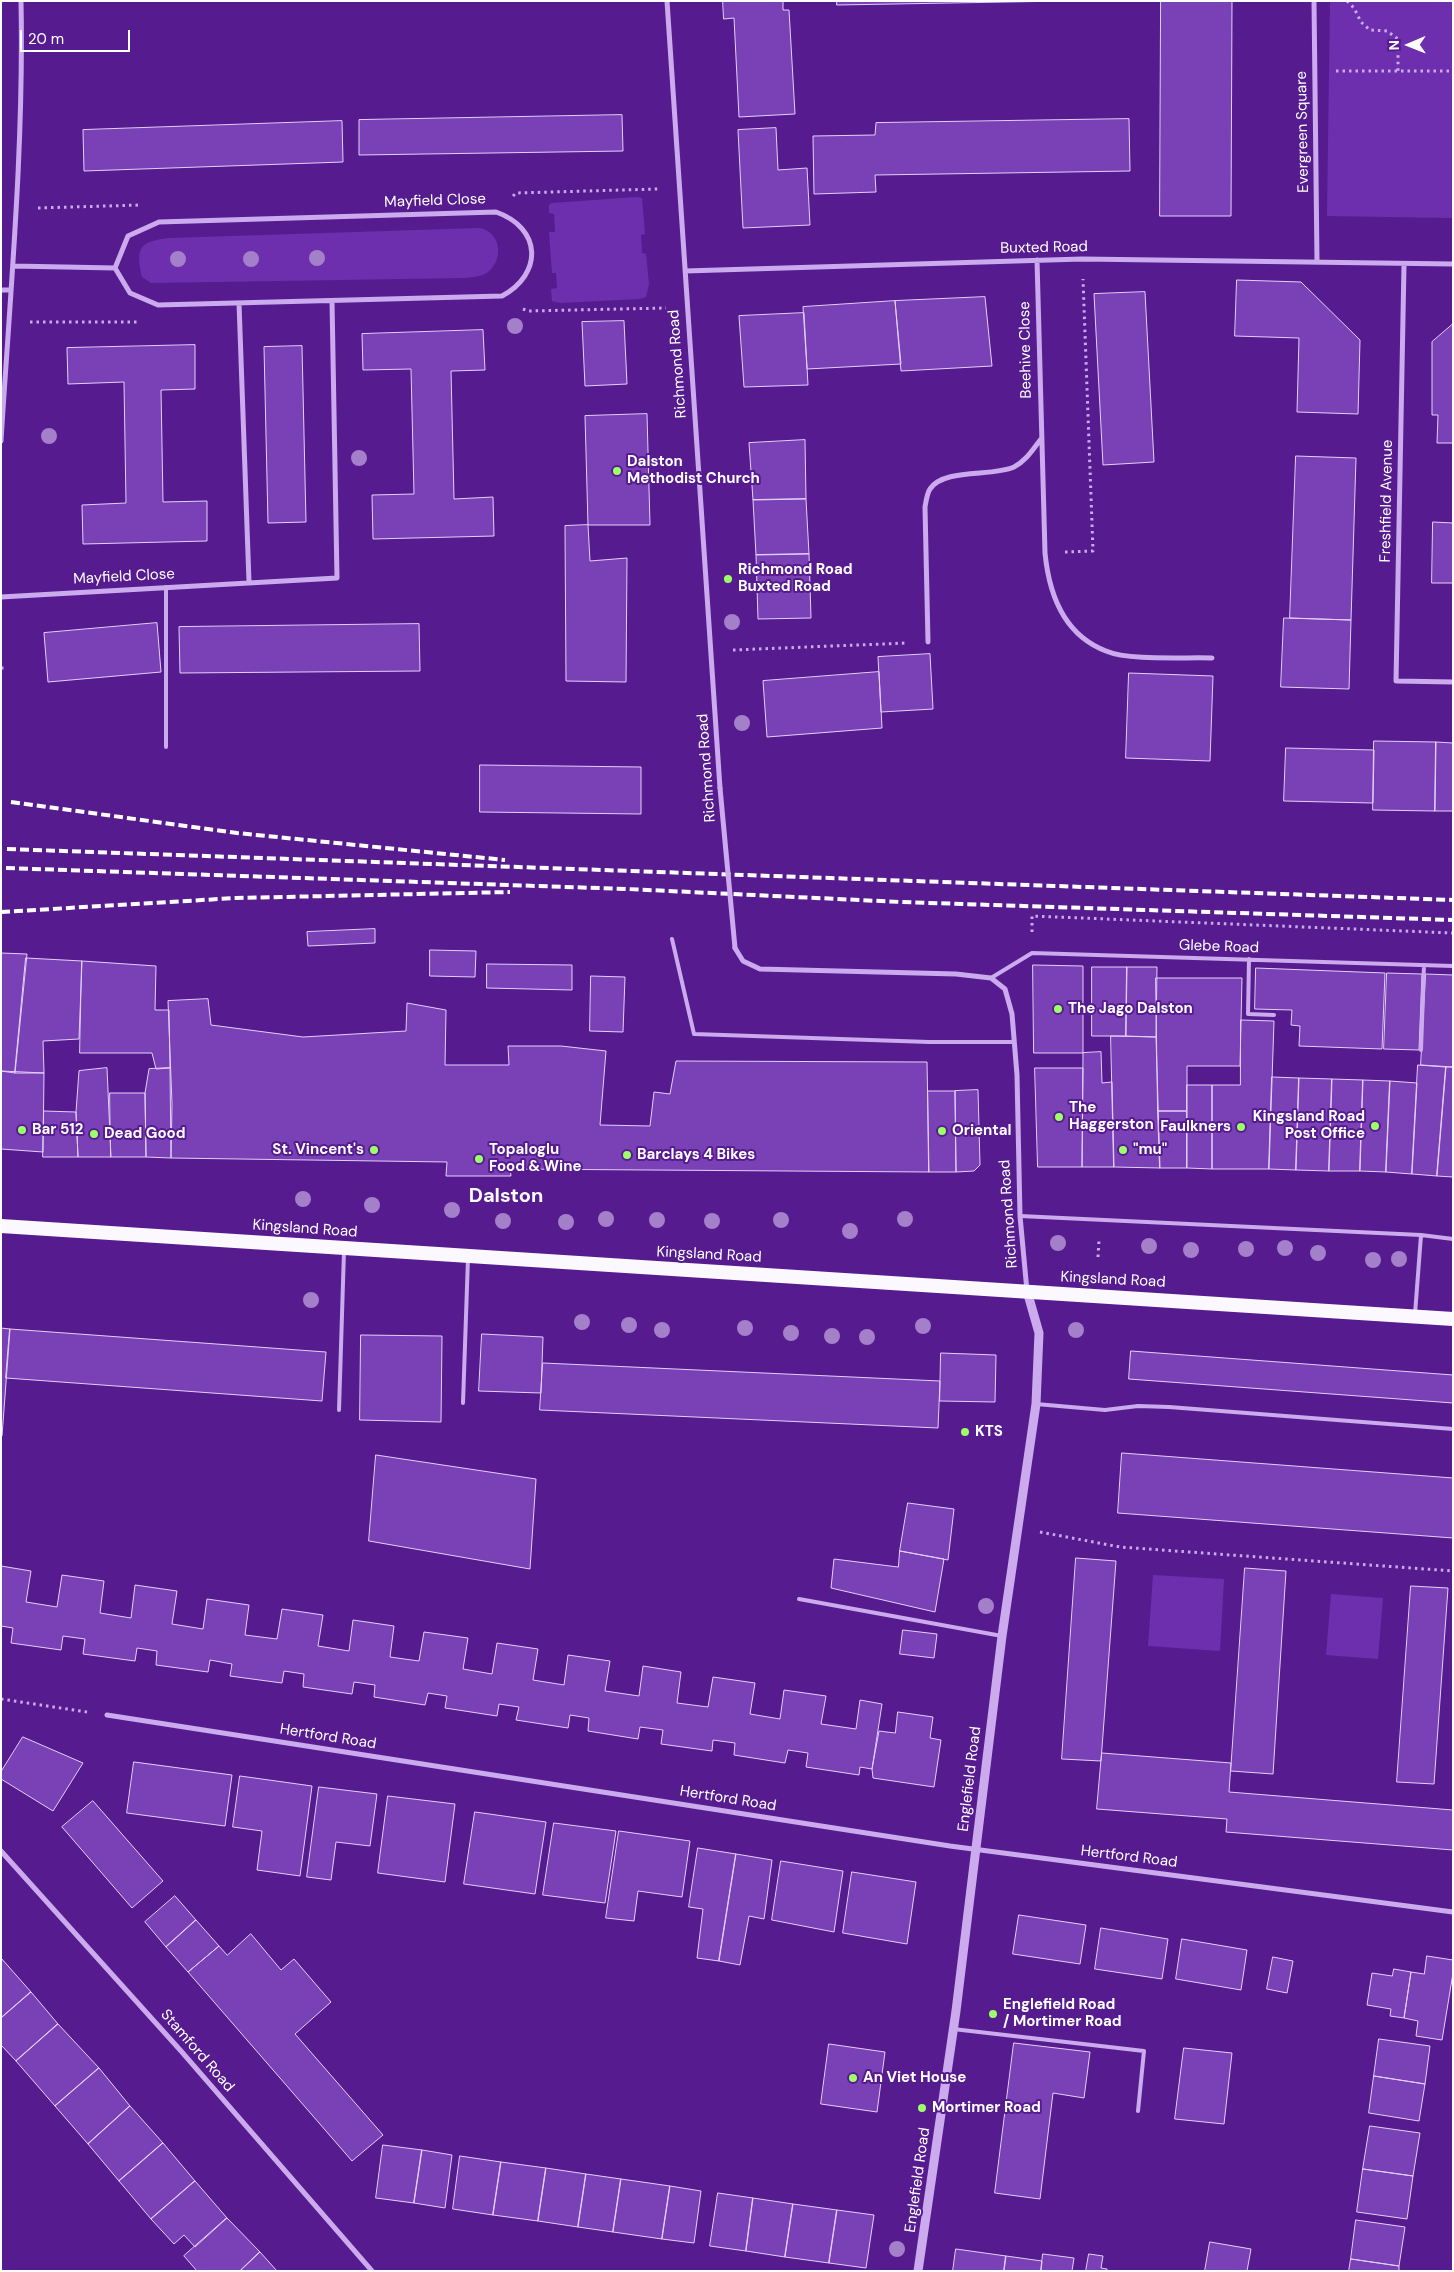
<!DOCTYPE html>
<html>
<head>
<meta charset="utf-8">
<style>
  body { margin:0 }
  #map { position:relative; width:1454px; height:2272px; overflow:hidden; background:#561c8f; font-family:"DM Sans",sans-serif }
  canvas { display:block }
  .frame { position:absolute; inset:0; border:2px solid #fff; pointer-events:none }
  .north { position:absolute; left:1384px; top:20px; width:50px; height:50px; -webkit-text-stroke:4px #561c8f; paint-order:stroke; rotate:269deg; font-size:14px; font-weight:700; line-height:20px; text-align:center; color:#fff }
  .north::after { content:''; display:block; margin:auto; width:18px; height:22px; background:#fff; clip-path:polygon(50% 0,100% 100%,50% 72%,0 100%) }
  .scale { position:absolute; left:20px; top:30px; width:110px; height:22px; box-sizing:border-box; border:2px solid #fff; border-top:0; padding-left:6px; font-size:15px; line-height:18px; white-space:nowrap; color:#fff; -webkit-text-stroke:4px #561c8f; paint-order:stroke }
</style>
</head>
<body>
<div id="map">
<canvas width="1454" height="2272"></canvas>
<div class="frame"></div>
<div class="north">N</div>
<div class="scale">20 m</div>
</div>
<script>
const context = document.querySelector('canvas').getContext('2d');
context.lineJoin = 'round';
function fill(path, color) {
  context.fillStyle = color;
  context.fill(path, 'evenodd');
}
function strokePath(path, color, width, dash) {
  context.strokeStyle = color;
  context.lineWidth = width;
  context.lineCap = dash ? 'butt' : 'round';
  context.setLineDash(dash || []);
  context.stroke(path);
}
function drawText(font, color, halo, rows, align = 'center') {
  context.font = font + ' "DM Sans",sans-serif';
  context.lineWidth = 4;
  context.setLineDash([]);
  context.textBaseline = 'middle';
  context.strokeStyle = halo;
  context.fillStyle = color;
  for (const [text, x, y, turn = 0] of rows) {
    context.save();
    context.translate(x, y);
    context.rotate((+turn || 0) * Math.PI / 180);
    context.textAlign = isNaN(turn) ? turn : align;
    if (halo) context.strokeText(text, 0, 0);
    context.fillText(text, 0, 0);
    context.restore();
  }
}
fill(new Path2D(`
  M1330,1H1453V218L1327,216Z
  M636,197L642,198L645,234L641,235L642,253L646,254L649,284L646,297L639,299L560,303L552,301L551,289L557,288L556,273H552L549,232H555L554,214L549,213V205L552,203Z
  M479,228C500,231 505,258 488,272C481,277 473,277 465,278L151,283L142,277C135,247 140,241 170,238Z
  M1153,1575L1224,1579L1220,1651L1148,1646Z
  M1331,1594L1383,1598L1378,1659L1326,1655Z`), '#6d2fad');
const building = new Path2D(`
  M723,1H783V10H789L795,114L739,117L734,18L724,19Z
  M837,1H1064L837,5Z
  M1161,1H1232L1231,216H1160Z
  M622,115L623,151L359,155V120Z
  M1129,119L1130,171L875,175L876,192L814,194L813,136L875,135L876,123Z
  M342,121L343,162L84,171L83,130Z
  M776,128L778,170L807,168L810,225L743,228L738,130Z
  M1237,280L1301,282L1360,340L1358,414L1297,412L1299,338L1235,336Z
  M1145,292L1154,462L1103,465L1094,294Z
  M985,297L992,366L901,371L895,301Z
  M895,301L901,364L807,369L803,307Z
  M804,313L808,385L744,387L739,316Z
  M624,321L627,384L585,386L582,322Z
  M1453,324V443H1437L1438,415H1432V342Z
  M483,330L485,370L451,371L454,499L493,497L494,536L373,539L372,495L414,494L411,369L363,370L362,334Z
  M195,345V389L161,390L163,502L207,501V541L83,544L82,505L126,503L124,382L68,384L67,348Z
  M302,346L306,522L268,523L264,347Z
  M647,414L650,525H588L585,416Z
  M805,440L806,499L753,500L749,443Z
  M1296,456L1356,458L1351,620L1290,618Z
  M806,499L809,554L756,555L753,500Z
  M1433,522L1453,523V583H1432Z
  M588,525L590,561L627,558L626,682L566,681L565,526Z
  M809,554L811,618L758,619L756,555Z
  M1284,618L1351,620L1349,689L1281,687Z
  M157,623L161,672L48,682L44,633Z
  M419,624L420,671L180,673L179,627Z
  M930,654L933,709L881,712L878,657Z
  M879,672L882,728L767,737L763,681Z
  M1129,673L1213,676L1210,761L1126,758Z
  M1374,741L1436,742L1435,811L1373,810Z
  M1436,742L1453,743V811H1435Z
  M1286,748L1374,750L1373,803L1284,801Z
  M480,765L641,767V814L480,812Z
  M375,929V943L308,946L307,932Z
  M430,950L476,951L475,977L430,976Z
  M1,953L27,954L15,1073L1,1071Z
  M26,958L82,961L79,1039L43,1041L44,1073H15Z
  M82,961L156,966L155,1010H169L170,1068L156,1069L152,1053H80Z
  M487,964L572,965V990L487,988Z
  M1033,965L1083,966V1053H1034Z
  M1092,967H1127L1126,1036H1092Z
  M1127,967H1157L1156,1037L1126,1036Z
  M1256,968L1385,973L1382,1049L1299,1046L1300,1026L1291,1025L1292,1010L1255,1009Z
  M1387,973L1422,974L1419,1050L1384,1049Z
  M1426,974L1453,975V1067L1421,1065Z
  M591,976L625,977L623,1032L590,1031Z
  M1156,978H1242L1240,1066H1187V1111H1158Z
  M208,999L211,1025L303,1037L406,1031L407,1003L446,1010L445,1065H509L508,1046H561L606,1051L600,1125L650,1126L654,1092L670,1094L676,1061L927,1062L929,1172L510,1169L511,1176H446L447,1162L171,1158L172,1104L168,1001Z
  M1241,1020L1274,1021L1269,1169H1212V1085H1240Z
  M1111,1036L1156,1037L1160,1168L1114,1167Z
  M1101,1052L1102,1083L1112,1082L1114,1167H1082L1083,1053Z
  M1418,1065L1446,1067L1437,1176L1412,1174Z
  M1446,1067H1453V1177L1437,1176Z
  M107,1068L111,1157H78L76,1112L79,1071Z
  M170,1068L171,1158L146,1157L145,1093L149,1069Z
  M1035,1068H1083L1082,1167H1038Z
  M1,1071L44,1073L43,1152L1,1149Z
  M1272,1077L1299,1078L1296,1170L1269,1169Z
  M1299,1078L1332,1079L1329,1171L1296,1170Z
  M1332,1079L1363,1080L1360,1171H1329Z
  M1363,1080L1390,1081L1386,1172L1360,1171Z
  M1390,1081L1417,1083L1412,1174L1386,1172Z
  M1187,1085H1212V1169L1187,1168Z
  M978,1090L980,1165L974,1171L956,1172L955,1091Z
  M928,1091H955L956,1172H929Z
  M110,1093H145L146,1157H111Z
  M44,1111L76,1112L78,1157H43Z
  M1158,1111H1187V1168H1160Z
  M1,1328L10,1329L2,1436H1Z
  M10,1329L326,1352L322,1401L6,1378Z
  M482,1334L543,1337L541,1393L479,1391Z
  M361,1335L442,1336L441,1422L360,1420Z
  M1131,1351L1453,1375V1403L1129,1379Z
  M941,1353L996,1355L995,1402L940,1401Z
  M543,1363L940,1381L938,1428L540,1410Z
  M1122,1453L1453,1478V1538L1118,1513Z
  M376,1455L536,1479L530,1569L369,1541Z
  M908,1503L954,1509L948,1560L900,1551Z
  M900,1551L944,1559L935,1612L831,1588L834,1559L898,1567Z
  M1076,1558L1116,1561L1101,1761L1062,1759Z
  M1,1566L31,1571L26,1602L57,1607L62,1575L104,1581L100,1613L131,1618L135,1585L177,1591L172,1624L203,1629L207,1599L249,1605L245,1635L277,1639L282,1609L323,1615L318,1646L349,1651L353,1620L394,1626L390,1657L419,1661L424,1632L468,1638L463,1669L492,1674L497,1643L538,1649L533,1680L564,1685L568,1655L610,1661L605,1691L639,1696L643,1666L681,1672L677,1703L708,1707L713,1677L755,1683L750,1714L780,1719L784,1690L826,1696L821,1724L856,1729L860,1700L882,1704L872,1769L860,1767L859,1775L806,1767L808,1753L788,1750L785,1763L734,1755L735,1743L713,1740L712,1751L661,1744L663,1730L640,1727L638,1739L588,1731L589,1718L570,1715L568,1728L516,1720L519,1707L499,1704L497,1716L445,1708L447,1696L428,1693L425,1705L374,1697L375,1685L354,1682L352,1694L303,1687L304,1674L284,1671L282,1683L230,1676L232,1664L210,1660L208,1672L156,1665L157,1651L137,1648L135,1661L83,1654L85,1639L63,1636L61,1650L11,1643L13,1628L1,1626Z
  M1245,1568L1286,1571L1273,1774L1231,1771Z
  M1411,1586L1448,1588L1434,1784L1397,1782Z
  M903,1630L937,1634L934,1658L900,1654Z
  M898,1712L933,1717L930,1738L941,1740L934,1787L873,1778L872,1769L879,1731L895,1733Z
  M23,1737L83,1763L53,1811L1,1779V1772Z
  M1102,1753L1231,1763L1229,1792L1453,1810V1850L1226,1832L1227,1819L1097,1809Z
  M134,1762L232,1775L225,1826L127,1813Z
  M240,1776L312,1786L300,1876L257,1870L262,1831L233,1827Z
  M319,1787L377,1794L370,1846L336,1842L331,1880L307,1877Z
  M388,1796L455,1804L445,1882L378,1873Z
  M93,1801L163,1881L132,1908L62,1827Z
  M475,1812L546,1822L535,1894L464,1884Z
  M554,1823L616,1831L605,1903L543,1895Z
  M619,1831L690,1841L682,1897L638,1891L634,1921L606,1918Z
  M698,1848L736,1854L719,1961L697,1958L703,1909L689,1907Z
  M736,1854L772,1860L764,1919L749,1916L740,1965L719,1961Z
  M781,1861L843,1871L834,1932L772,1920Z
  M852,1872L916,1882L907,1944L843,1933Z
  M175,1896L196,1920L166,1947L145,1922Z
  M1019,1915L1086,1925L1080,1964L1013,1954Z
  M196,1920L219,1946L188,1972L166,1947Z
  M1101,1928L1168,1939L1162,1979L1095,1969Z
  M251,1934L281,1970L294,1959L331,2002L295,2034L383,2135L352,2161L188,1972L219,1946L227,1955Z
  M1182,1939L1247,1950L1241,1990L1176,1979Z
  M1427,1956L1453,1960V1973L1442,2040L1416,2036L1418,2021L1404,2018L1411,1972L1424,1974Z
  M1273,1957L1293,1961L1287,1993L1267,1989Z
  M1,1958L31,1992L1,2018Z
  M1394,1969L1411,1972L1404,2018L1390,2016L1391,2009L1367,2005L1372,1973L1392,1976Z
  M31,1992L58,2024L16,2061L1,2045V2018Z
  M58,2024L99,2068L55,2106L16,2061Z
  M1379,2039L1430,2046L1425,2084L1374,2076Z
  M1014,2043L1090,2052L1084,2098L1053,2093L1040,2199L995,2193Z
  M829,2044L885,2052L877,2112L821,2104Z
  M1184,2048L1232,2053L1224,2124L1175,2119Z
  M99,2068L130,2106L88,2144L55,2106Z
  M1374,2076L1425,2084L1419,2121L1369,2113Z
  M130,2106L163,2143L119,2181L88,2144Z
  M1370,2126L1420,2133L1413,2176L1363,2169Z
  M163,2143L195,2181L151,2219L119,2181Z
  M383,2145L422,2150L414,2203L376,2198Z
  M422,2150L452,2155L445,2208L414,2203Z
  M460,2156L501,2162L493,2215L453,2209Z
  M501,2162L546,2168L538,2221L493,2215Z
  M546,2168L586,2174L578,2227L538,2221Z
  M1363,2169L1413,2176L1407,2219L1357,2212Z
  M586,2174L621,2179L613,2232L578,2227Z
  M621,2179L670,2186L662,2239L613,2232Z
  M195,2181L227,2218L195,2247L184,2235L174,2244L151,2219Z
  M670,2186L701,2191L694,2243L662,2239Z
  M718,2193L753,2198L746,2251L710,2246Z
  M753,2198L793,2204L785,2257L746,2251Z
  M793,2204L837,2210L829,2263L785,2257Z
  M837,2210L874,2215L866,2268L829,2263Z
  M227,2218L260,2252L240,2271H197L184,2256Z
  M1356,2220L1405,2227L1399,2266L1351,2259Z
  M1210,2242L1251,2249L1247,2271H1205Z
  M956,2249L1006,2256L1004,2271H953Z
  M260,2252L277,2271H240Z
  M1043,2254L1074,2258L1072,2271H1041Z
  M1089,2254L1103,2256L1101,2268L1107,2269V2271H1086Z
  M1006,2256L1042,2261L1041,2271H1004Z
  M1351,2259L1399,2266V2271H1349Z`);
fill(building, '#7a40b5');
strokePath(building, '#e4d0fa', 1);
strokePath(new Path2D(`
  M1347,1L1354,8L1361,22L1370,30L1387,31L1398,39V71
  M1336,71H1453
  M513,196L516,193L658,189
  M38,208L140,205
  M523,309L528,311L666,308
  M30,322H138
  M1065,552L1093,551L1083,279
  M733,650L907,643
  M1,668H4
  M1032,932V916L1453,933
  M1098,1257L1099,1240
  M1040,1532L1120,1547L1453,1571
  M1,1699L87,1712`), '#cbaaee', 3, [2.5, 4]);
strokePath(new Path2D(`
  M166,587V747
  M672,939L694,1034L929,1042H1014
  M1249,959L1248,1014L1274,1015
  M991,978L1032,953L1453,966
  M1421,1050L1424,965
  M1020,1216L1421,1235L1453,1239
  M1415,1314L1421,1235
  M463,1403L468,1258
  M1036,1404L1105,1410L1138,1406L1169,1407L1453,1429
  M339,1410L344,1251
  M799,1599L1002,1636
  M953,2029L1144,2051L1138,2111`), '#cbaaee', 4);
strokePath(new Path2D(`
  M667,1L720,788
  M1314,1L1317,262
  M496,212C542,228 543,274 502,296L158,305L130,293L115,268L128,236L159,222Z
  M1037,260L1045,553C1049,594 1064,635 1106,651C1129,661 1185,657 1212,658
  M1404,265L1396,681L1453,682
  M13,266L115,268
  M685,271L1082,259L1453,264
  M1,290H11
  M239,303L249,582
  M1,441C10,295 24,148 21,1
  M1,597L337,578L332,301
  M928,642L925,507C926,502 927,493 930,489C944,468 992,477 1014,467C1026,461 1033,449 1041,439
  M735,948L743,961L760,969L956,974L991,978L1005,989L1012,1014L1017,1075L1020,1216L1027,1291
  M107,1715L950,1846L1453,1912
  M1,1851L181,2051L372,2271`), '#cbaaee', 5);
strokePath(new Path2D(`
  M918,2271L956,2011L1002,1636L1036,1404L1039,1333L1027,1291`), '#cbaaee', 9);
strokePath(new Path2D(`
  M1,1226L1453,1319`), '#fcf8ff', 14);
strokePath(new Path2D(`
  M11,802L237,833L505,860
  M7,849L1453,900
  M6,868L627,889L901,902L1453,920
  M1,912L236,898L510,892`), '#fff', 4, [9, 4]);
strokePath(new Path2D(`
  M720,788L735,948`), '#cbaaee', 5);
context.fillStyle = '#a47fca';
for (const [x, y] of [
  [317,258],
  [178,259],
  [251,259],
  [515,326],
  [49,436],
  [359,458],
  [732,622],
  [742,723],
  [303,1199],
  [372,1205],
  [452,1210],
  [606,1219],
  [905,1219],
  [657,1220],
  [781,1220],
  [503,1221],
  [712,1221],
  [566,1222],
  [850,1231],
  [1058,1243],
  [1149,1246],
  [1285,1248],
  [1246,1249],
  [1191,1250],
  [1318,1253],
  [1399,1259],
  [1373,1260],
  [311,1300],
  [582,1322],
  [629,1325],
  [923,1326],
  [745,1328],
  [662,1330],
  [1076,1330],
  [791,1333],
  [832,1336],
  [867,1337],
  [986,1606],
  [897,2249]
]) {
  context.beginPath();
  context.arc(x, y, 8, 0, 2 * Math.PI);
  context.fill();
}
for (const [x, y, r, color] of [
  [617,471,5,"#9cfe68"],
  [728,579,5,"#9cfe68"],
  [1058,1009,5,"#9cfe68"],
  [1059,1117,5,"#9cfe68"],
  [1375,1126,5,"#9cfe68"],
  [1241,1127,5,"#9cfe68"],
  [22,1130,5,"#9cfe68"],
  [942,1131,5,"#9cfe68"],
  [94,1134,5,"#9cfe68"],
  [374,1150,5,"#9cfe68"],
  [1123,1150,5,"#9cfe68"],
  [627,1155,5,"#9cfe68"],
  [479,1159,5,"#9cfe68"],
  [965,1432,5,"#9cfe68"],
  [993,2014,5,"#9cfe68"],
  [853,2078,5,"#9cfe68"],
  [922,2108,5,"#9cfe68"]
]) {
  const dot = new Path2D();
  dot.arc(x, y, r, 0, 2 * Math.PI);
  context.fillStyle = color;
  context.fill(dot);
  strokePath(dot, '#561c8f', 2);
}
drawText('15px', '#fff', '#561c8f', [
  ["Evergreen Square",1303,132,-91],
  ["Mayfield Close",435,201,-2],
  ["Buxted Road",1044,248,-1],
  ["Beehive Close",1026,350,-91],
  ["Richmond Road",678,364,-94],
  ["Freshfield Avenue",1387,501,-89],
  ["Mayfield Close",124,577,-3],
  ["Richmond Road",707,768,-94],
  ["Glebe Road",1219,947,2],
  ["Richmond Road",1009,1214,-94],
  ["Kingsland Road",305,1229,4],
  ["Kingsland Road",709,1255,3],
  ["Kingsland Road",1113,1280,3],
  ["Hertford Road",328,1737,9],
  ["Englefield Road",970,1779,-83],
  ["Hertford Road",728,1799,9],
  ["Hertford Road",1129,1857,7],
  ["Stamford Road",197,2051,49],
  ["Englefield Road",918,2180,-82]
]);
drawText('bold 15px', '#fff', '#561c8f', [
  ["Dalston",627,462],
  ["Methodist Church",627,479],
  ["Richmond Road",738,570],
  ["Buxted Road",738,587],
  ["The Jago Dalston",1068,1009],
  ["The",1069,1108],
  ["Haggerston",1069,1125],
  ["Kingsland Road",1365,1117,"right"],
  ["Post Office",1365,1134,"right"],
  ["Faulkners",1231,1127,"right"],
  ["Bar 512",32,1130],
  ["Oriental",952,1131],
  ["Dead Good",104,1134],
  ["St. Vincent's",364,1150,"right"],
  ["Topaloglu",489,1150],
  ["Food & Wine",489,1167],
  ["\"mu\"",1133,1150],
  ["Barclays 4 Bikes",637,1155],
  ["KTS",975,1432],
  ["Englefield Road",1003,2005],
  ["/ Mortimer Road",1003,2022],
  ["An Viet House",863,2078],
  ["Mortimer Road",932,2108]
], 'left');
drawText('bold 20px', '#fff', '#561c8f', [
  ["Dalston",506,1197]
]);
</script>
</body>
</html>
